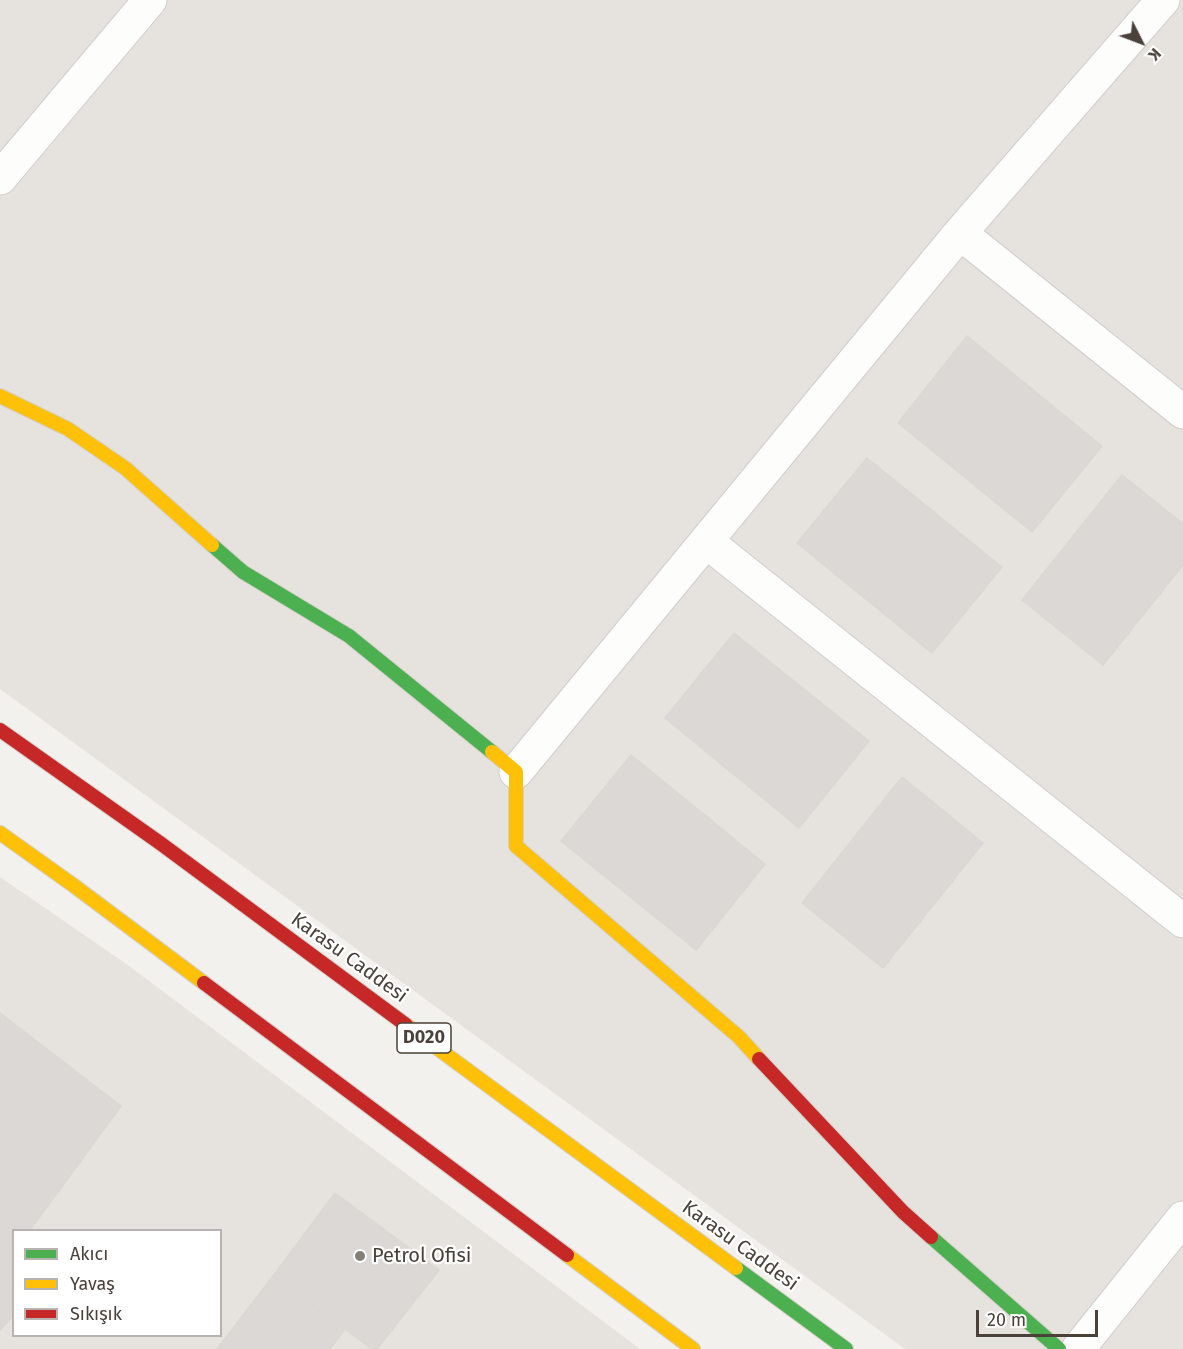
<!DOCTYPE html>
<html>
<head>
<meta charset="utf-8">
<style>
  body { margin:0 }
  #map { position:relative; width:1183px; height:1349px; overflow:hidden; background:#f3f1ee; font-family:"Fira Sans",sans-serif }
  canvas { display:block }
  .legend { position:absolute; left:12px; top:1229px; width:210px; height:108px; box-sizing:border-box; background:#fff; border:2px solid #b6b3b0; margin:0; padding:8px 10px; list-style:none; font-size:18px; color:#49413a }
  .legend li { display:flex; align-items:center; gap:12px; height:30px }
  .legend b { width:30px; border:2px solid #b6b3b0 }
  .north { position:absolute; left:1111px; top:12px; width:60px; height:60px; -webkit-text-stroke:4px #fff; paint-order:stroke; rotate:132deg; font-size:16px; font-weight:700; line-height:24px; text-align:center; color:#49413a }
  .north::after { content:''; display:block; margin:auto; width:21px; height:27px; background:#49413a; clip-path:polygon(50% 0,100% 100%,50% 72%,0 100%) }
  .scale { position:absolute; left:976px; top:1310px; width:122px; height:27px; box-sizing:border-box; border:3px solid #49413a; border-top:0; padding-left:8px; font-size:18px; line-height:21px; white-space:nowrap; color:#49413a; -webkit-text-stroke:4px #fff; paint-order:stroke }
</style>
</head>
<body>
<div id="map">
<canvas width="1183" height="1349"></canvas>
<ul class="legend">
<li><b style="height:8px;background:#4caf50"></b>Akıcı</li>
<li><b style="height:8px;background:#ffc107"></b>Yavaş</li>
<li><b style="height:8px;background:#c62828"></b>Sıkışık</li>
</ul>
<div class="north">K</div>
<div class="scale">20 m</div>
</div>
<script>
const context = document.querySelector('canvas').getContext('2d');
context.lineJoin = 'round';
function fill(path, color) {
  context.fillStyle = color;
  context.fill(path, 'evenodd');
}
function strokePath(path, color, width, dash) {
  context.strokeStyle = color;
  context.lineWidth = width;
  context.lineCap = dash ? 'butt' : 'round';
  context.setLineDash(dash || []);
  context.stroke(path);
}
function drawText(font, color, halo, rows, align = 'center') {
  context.font = font + ' "Fira Sans",sans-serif';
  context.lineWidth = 4.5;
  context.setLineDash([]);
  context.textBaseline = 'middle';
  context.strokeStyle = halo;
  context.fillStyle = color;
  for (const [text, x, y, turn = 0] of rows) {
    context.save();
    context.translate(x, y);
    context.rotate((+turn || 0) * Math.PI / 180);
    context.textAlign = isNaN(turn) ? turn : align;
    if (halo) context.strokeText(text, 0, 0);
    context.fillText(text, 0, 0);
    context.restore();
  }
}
fill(new Path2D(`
  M0,0H1183V1349H905L0,689Z
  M0,877L125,963L640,1349H0ZM14,1230H220V1336H14Z`), '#e6e2dd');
const building = new Path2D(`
  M967,336L1102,446L1032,532L898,423Z
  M867,458L1002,567L932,653L797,543Z
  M1122,475L1183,524V565L1103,665L1022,600Z
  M734,633L869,741L799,828L665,718Z
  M631,755L765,864L696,950L561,841Z
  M902,777L983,843L883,968L802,903Z
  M0,1013L121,1106L30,1230H14V1315L0,1330Z
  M335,1193L439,1270L377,1349H372L273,1276Z
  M273,1276L345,1329L330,1349H217Z`);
fill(building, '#dbd8d5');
strokePath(building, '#dbd8d4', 1.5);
const street = new Path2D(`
  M0,178L150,0
  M960,233L1183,412
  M707,542L1183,921
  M516,772L960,233L1163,0
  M1078,1349L1183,1218`);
const fast = new Path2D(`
  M212,545L243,572L349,636L492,752
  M931,1237L1059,1349
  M736,1268L846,1349`);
const slow = new Path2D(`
  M0,396L68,429L125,468L212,545
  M492,752L516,772V846L739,1037L759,1059
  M0,833L73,885L204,983
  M406,1025L736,1268
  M567,1255L693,1349`);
const jam = new Path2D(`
  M0,730L160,843L406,1025
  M204,983L567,1255
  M759,1059L903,1212L931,1237`);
strokePath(street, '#d1cecc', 35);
strokePath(fast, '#d4cfc9', 16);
strokePath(slow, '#d4cfc9', 16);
strokePath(jam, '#d4cfc9', 16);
strokePath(street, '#fdfdfc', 33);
strokePath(fast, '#4caf50', 14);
strokePath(slow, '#ffc107', 14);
strokePath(jam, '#c62828', 14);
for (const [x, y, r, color] of [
  [360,1256,6,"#847f79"]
]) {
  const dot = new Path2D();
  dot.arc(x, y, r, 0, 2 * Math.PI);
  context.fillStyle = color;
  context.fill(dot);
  strokePath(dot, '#fff', 2);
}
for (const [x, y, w] of [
  [424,1038,54]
]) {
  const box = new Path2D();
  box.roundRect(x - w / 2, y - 15, w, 30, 4.5);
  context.fillStyle = '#fff';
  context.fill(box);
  strokePath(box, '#49413a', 1.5);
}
drawText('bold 18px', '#49413a', null, [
  ["D020",424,1038]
]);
drawText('20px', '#49413a', '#fff', [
  ["Karasu Caddesi",349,958,36],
  ["Karasu Caddesi",740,1246,36]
]);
drawText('20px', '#49413a', '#fff', [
  ["Petrol Ofisi",372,1256]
], 'left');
</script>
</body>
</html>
